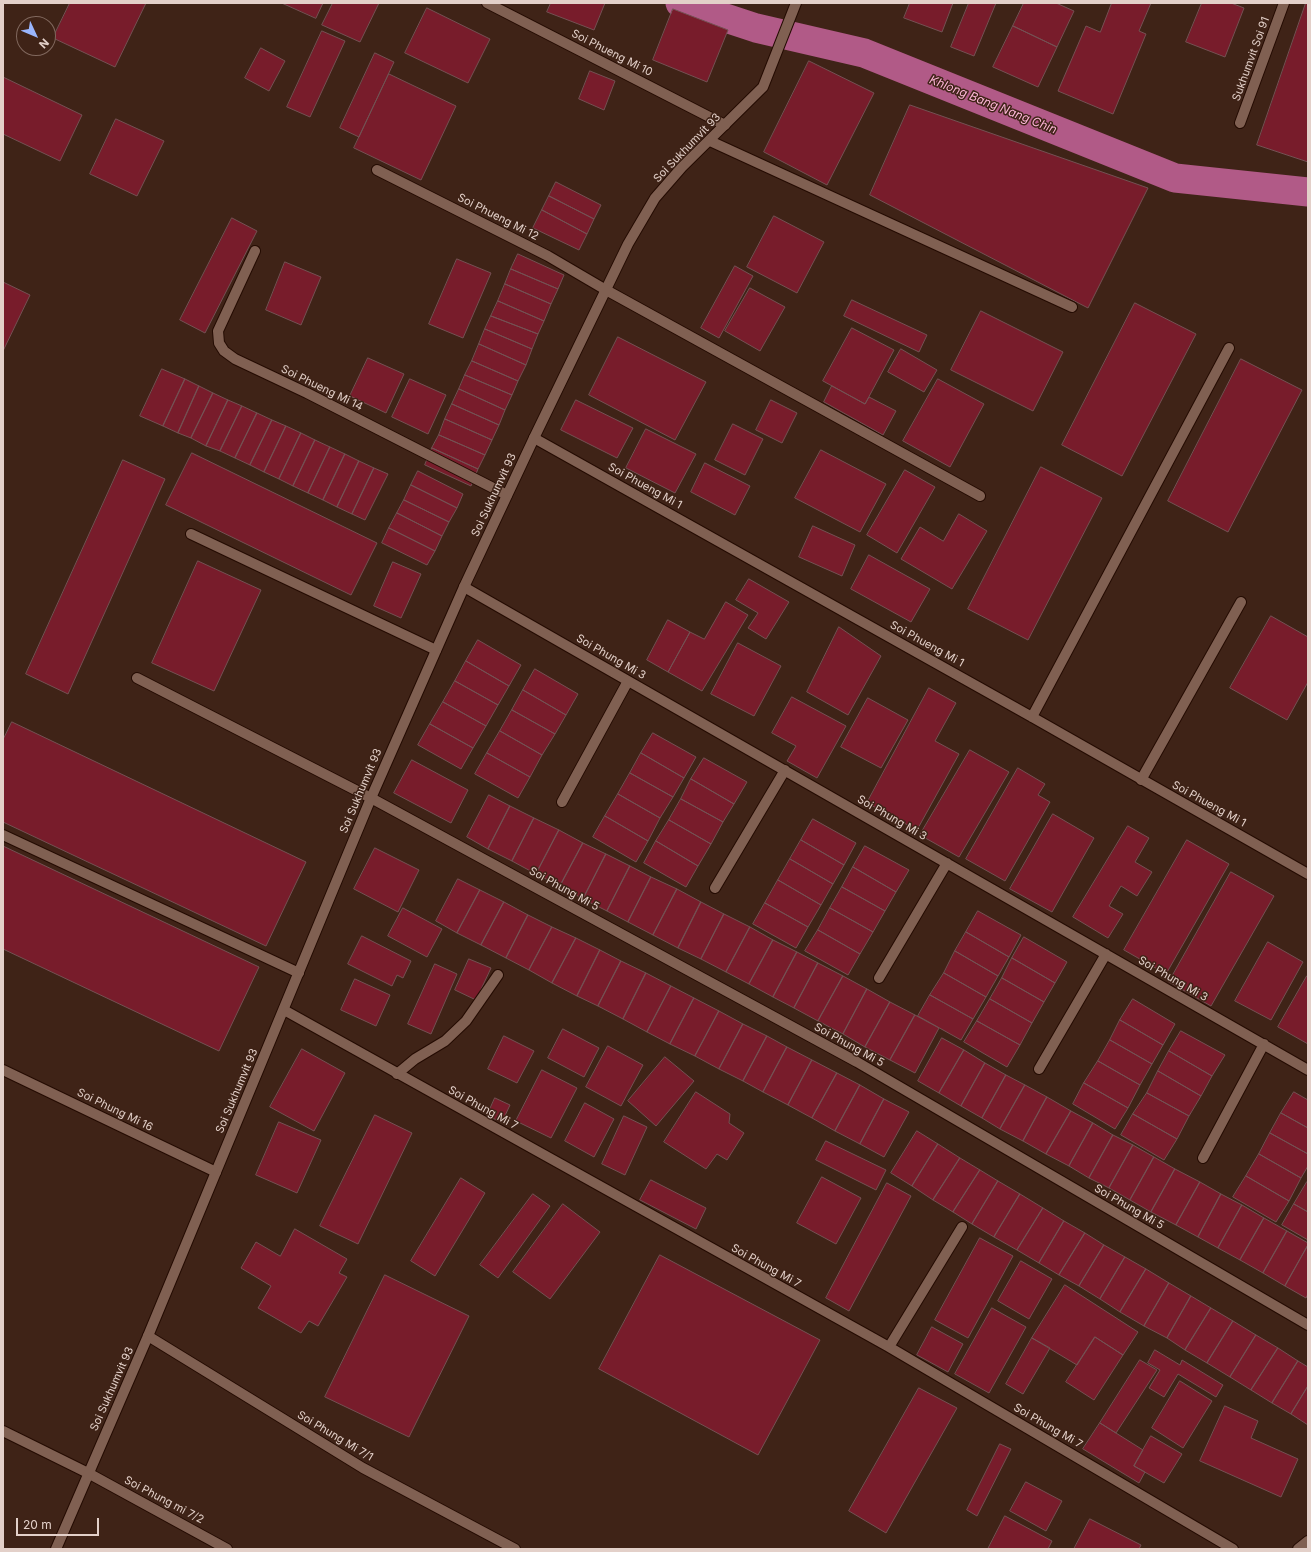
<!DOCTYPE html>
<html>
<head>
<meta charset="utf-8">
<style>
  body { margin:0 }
  #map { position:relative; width:1311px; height:1552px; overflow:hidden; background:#3f2317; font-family:Inter,sans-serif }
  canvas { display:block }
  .frame { position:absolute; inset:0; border:4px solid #e3d0c9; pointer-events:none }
  .north { position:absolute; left:16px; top:16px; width:40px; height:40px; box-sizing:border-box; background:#3f2317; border:1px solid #81685e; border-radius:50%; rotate:134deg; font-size:11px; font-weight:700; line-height:16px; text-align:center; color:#e3d0c9 }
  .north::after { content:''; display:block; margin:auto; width:14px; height:18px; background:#99b5fd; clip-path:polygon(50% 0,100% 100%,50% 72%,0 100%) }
  .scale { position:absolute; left:16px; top:1518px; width:83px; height:18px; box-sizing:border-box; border:2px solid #e3d0c9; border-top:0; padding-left:5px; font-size:12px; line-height:14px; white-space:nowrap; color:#e3d0c9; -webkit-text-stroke:3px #3f2317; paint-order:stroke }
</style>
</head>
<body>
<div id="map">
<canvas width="1311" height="1552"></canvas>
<div class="frame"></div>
<div class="north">N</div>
<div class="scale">20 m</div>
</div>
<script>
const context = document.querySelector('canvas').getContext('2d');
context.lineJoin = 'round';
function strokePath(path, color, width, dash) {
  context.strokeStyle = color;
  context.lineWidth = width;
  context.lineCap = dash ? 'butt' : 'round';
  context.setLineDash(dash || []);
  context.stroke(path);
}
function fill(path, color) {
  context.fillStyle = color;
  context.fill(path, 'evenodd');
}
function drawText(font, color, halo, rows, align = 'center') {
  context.font = font + ' Inter,sans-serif';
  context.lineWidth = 3;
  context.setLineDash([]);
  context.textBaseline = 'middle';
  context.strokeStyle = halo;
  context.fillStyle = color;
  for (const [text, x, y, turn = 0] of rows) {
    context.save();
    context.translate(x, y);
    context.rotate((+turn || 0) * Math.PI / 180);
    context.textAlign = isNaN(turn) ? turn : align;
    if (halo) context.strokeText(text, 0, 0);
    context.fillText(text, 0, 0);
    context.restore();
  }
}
strokePath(new Path2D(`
  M680,3L756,28L864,53L1175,178L1308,192`), '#b15a87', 29);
const building = new Path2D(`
  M70,3H146L115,67L53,38Z
  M282,3H323L316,18Z
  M333,3H379L360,42L322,25Z
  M551,3H605L594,30L547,12Z
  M910,3H953L942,32L904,18Z
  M969,3H996L974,56L951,47Z
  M1024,3H1056L1074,11L1057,47L1013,26Z
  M1112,3H1151L1139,31L1146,34L1113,114L1058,91L1086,26L1100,32Z
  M1202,3H1231L1244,8L1225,57L1186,42Z
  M1306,3H1308V162L1257,145Z
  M427,8L490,39L468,83L405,53Z
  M673,9L728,30L707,82L653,60Z
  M1013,26L1057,47L1038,87L993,67Z
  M322,31L345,41L310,117L287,107Z
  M261,48L285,61L269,91L245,78Z
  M375,53L394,62L359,137L340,128Z
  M809,61L874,93L827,185L764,152Z
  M590,71L615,81L604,110L579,99Z
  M389,74L456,106L421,180L354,148Z
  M3,77L82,115L60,161L3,134Z
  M910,105L1148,188L1088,308L870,195Z
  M116,119L164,141L137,196L90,174Z
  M556,182L601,205L594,219L549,196Z
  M549,196L594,219L587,234L542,210Z
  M542,210L587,234L579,250L533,228Z
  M774,216L824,242L797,293L747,267Z
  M232,218L257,231L205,333L180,320Z
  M518,254L564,275L558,289L511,269Z
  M457,259L491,273L463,338L429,324Z
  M285,262L321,277L301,325L266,310Z
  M735,266L753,276L719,338L701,328Z
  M511,269L558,289L551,304L505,284Z
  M3,282L30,295L3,351Z
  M505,284L551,304L544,321L498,301Z
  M750,288L785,307L760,351L725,331Z
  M852,300L927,335L919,352L844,316Z
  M498,301L544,321L538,334L491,316Z
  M1135,303L1196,334L1122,476L1062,445Z
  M981,311L1063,352L1033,411L951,370Z
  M491,316L538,334L532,349L485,329Z
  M852,328L894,350L865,404L823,381Z
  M485,329L532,349L526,365L479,344Z
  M618,337L706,382L675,440L589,395Z
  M479,344L526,365L518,381L472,361Z
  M901,349L937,370L924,392L888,372Z
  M368,358L404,374L386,413L350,396Z
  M1241,359L1302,390L1228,532L1168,501Z
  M472,361L518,381L512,395L465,375Z
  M162,369L185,379L163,426L140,416Z
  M465,375L512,395L505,410L459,389Z
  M185,379L199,386L178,433L163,426Z
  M410,379L446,395L428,434L392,417Z
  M938,379L984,404L950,467L903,441Z
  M199,386L213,393L191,438L178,433Z
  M832,386L865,404L869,397L896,411L883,435L824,402Z
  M459,389L505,410L499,425L452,404Z
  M213,393L228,400L206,446L191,438Z
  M228,400L242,406L220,451L206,446Z
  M576,400L633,428L617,458L561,430Z
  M771,400L797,413L782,443L756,430Z
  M452,404L499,425L492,440L445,419Z
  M242,406L257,413L235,458L220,451Z
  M257,413L272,420L250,465L235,458Z
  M445,419L492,440L485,455L439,435Z
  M272,420L286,426L264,472L250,465Z
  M733,424L763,439L745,475L715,460Z
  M286,426L301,433L279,479L264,472Z
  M646,429L696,454L675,493L626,468Z
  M301,433L315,440L293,486L279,479Z
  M439,435L485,455L478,469L432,448Z
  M315,440L330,447L308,493L293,486Z
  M330,447L345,454L323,500L308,493Z
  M432,448L478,469L471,486L425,465Z
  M821,450L886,484L860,532L795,498Z
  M192,453L377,543L351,595L166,505Z
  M345,454L359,461L337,507L323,500Z
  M123,460L165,479L68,694L26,674Z
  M359,461L374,468L352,514L337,507Z
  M705,463L750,486L735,515L691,492Z
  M1041,467L1102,498L1028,640L968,609Z
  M374,468L388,474L365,520L352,514Z
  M905,470L935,487L897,553L867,535Z
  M418,471L463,494L457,508L411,485Z
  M411,485L457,508L449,522L404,500Z
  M404,500L449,522L442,536L397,513Z
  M397,513L442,536L435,551L389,528Z
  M959,514L987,531L952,589L901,559L920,527L943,541Z
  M813,526L855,545L842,576L799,557Z
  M389,528L435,551L427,565L382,543Z
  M869,555L930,589L911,622L851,589Z
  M198,561L261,590L214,691L152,663Z
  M393,562L421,574L401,618L374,606Z
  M749,579L789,602L766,639L748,628L758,613L736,600Z
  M726,602L748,615L702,691L668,672L690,632L704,639Z
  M1271,616L1308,637V682L1287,720L1230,688Z
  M668,620L690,632L668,672L647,660Z
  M839,627L881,656L848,715L807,692Z
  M478,640L521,665L509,686L466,661Z
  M738,643L781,666L754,716L711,694Z
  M466,661L509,686L498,705L455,681Z
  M535,669L578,694L566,715L523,690Z
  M455,681L498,705L486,726L443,702Z
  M929,688L956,703L935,741L959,754L917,830L867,803Z
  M523,690L566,715L555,734L512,710Z
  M792,697L846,726L817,778L787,761L796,746L772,733Z
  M868,698L908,720L881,768L841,747Z
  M443,702L486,726L473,748L430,724Z
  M512,710L555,734L542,755L500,731Z
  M12,722L306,862L266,946L3,822V740Z
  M430,724L473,748L461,769L418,745Z
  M500,731L542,755L530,777L487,753Z
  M653,733L696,757L684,778L641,753Z
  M970,750L1009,772L959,857L920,835Z
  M487,753L530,777L518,798L475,774Z
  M641,753L684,778L673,797L630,773Z
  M704,758L747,782L734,804L691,779Z
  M412,760L468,790L451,823L394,793Z
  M1018,768L1045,784L1038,795L1050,802L1005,881L966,859Z
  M630,773L673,797L660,818L618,794Z
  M691,779L734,804L723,822L681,799Z
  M618,794L660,818L648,841L605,816Z
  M489,795L510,806L488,849L467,837Z
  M681,799L723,822L711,844L669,820Z
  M510,806L534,818L512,861L488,849Z
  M1053,814L1094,838L1052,912L1010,889Z
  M605,816L648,841L636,862L593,837Z
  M534,818L559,830L536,874L512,861Z
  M813,819L856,843L844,865L801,840Z
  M669,820L711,844L698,866L656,841Z
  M1128,826L1149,838L1135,862L1152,872L1137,896L1121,886L1109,906L1123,914L1108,938L1073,917Z
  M559,830L583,843L560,886L536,874Z
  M801,840L844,865L833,884L790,859Z
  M1187,840L1229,864L1166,974L1124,950Z
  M656,841L698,866L686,887L644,863Z
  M583,843L606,854L583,899L560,886Z
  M3,846L259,967L219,1051L3,949Z
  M865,846L909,870L896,892L853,867Z
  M375,848L419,870L398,912L354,889Z
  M606,854L630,866L607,911L583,899Z
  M790,859L833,884L821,905L778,880Z
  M630,866L651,877L628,922L607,911Z
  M853,867L896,892L885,911L842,887Z
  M1231,872L1274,896L1211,1006L1169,982Z
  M651,877L677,889L653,935L628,922Z
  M458,879L480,890L457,933L436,921Z
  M778,880L821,905L808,927L765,903Z
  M842,887L885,911L873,932L830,908Z
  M677,889L701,902L678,948L653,935Z
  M480,890L504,902L481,945L457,933Z
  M504,902L528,915L506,958L481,945Z
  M701,902L724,914L701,959L678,948Z
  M765,903L808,927L796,948L753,924Z
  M403,908L442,929L427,957L388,936Z
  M830,908L873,932L860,954L818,930Z
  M978,911L1021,935L1009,957L966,932Z
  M724,914L750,927L726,972L701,959Z
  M528,915L552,927L529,970L506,958Z
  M552,927L576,938L552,983L529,970Z
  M750,927L773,940L749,984L726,972Z
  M818,930L860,954L848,975L805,951Z
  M966,932L1009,957L998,976L955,951Z
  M362,936L411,961L403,978L397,975L392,986L348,964Z
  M1024,937L1067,962L1055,983L1012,958Z
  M576,938L600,950L577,996L552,983Z
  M773,940L797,952L773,997L749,984Z
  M1268,942L1303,962L1271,1020L1235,1001Z
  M600,950L621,961L598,1006L577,996Z
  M955,951L998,976L986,997L944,973Z
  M797,952L818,963L794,1008L773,997Z
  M1012,958L1055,983L1044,1002L1002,978Z
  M469,959L491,968L476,1000L455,990Z
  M621,961L646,973L623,1019L598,1006Z
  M818,963L843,976L818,1021L794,1008Z
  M435,964L457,974L431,1034L408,1024Z
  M646,973L671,986L647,1032L623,1019Z
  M944,973L986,997L973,1019L930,995Z
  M843,976L867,989L843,1034L818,1021Z
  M1307,976H1308V1044L1278,1027Z
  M1002,978L1044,1002L1032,1023L990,999Z
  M355,979L390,995L376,1026L341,1010Z
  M671,986L694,998L670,1044L647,1032Z
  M867,989L890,1002L865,1047L843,1034Z
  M930,995L973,1019L961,1040L918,1016Z
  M694,998L719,1011L695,1056L670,1044Z
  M990,999L1032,1023L1020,1045L977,1021Z
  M1133,999L1175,1024L1163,1045L1120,1020Z
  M890,1002L915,1015L890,1060L865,1047Z
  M719,1011L743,1024L719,1069L695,1056Z
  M915,1015L939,1028L915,1073L890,1060Z
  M1120,1020L1163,1045L1152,1064L1110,1040Z
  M977,1021L1020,1045L1007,1067L964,1042Z
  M743,1024L767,1036L743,1081L719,1069Z
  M563,1029L599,1048L584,1077L548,1058Z
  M1181,1031L1225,1055L1212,1076L1169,1051Z
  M504,1036L534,1051L517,1083L488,1069Z
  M767,1036L787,1047L763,1092L743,1081Z
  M942,1038L964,1050L939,1093L918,1081Z
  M1110,1040L1152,1064L1140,1085L1098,1061Z
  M608,1046L643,1065L621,1106L586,1087Z
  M787,1047L812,1060L788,1105L763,1092Z
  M302,1049L345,1073L314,1131L270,1107Z
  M964,1050L985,1063L961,1106L939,1093Z
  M1169,1051L1212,1076L1201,1096L1158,1071Z
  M665,1057L694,1081L656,1126L628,1101Z
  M812,1060L837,1073L812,1118L788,1105Z
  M1098,1061L1140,1085L1128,1108L1084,1083Z
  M985,1063L1006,1075L982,1118L961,1106Z
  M542,1070L577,1088L551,1138L516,1121Z
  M1158,1071L1201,1096L1189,1116L1147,1093Z
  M837,1073L860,1085L835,1131L812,1118Z
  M1006,1075L1025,1085L1000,1129L982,1118Z
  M1084,1083L1128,1108L1115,1129L1073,1104Z
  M860,1085L884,1099L860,1144L835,1131Z
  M1025,1085L1047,1097L1023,1141L1000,1129Z
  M696,1092L730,1114L729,1123L744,1133L727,1160L717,1154L706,1169L664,1142Z
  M1294,1092L1308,1100V1128L1281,1113Z
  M1147,1093L1189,1116L1177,1139L1133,1114Z
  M1047,1097L1071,1111L1046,1154L1023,1141Z
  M495,1098L510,1105L502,1122L487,1116Z
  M884,1099L909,1112L884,1157L860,1144Z
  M585,1103L614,1119L594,1157L565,1141Z
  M1071,1111L1093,1123L1069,1166L1046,1154Z
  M1281,1113L1308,1128V1154L1270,1133Z
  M1133,1114L1177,1139L1164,1160L1121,1135Z
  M375,1115L412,1133L358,1244L320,1226Z
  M624,1116L647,1127L625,1175L602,1164Z
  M279,1122L321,1140L297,1193L256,1175Z
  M1093,1123L1113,1135L1089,1178L1069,1166Z
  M917,1131L938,1144L912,1186L891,1173Z
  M1270,1133L1308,1154V1166L1301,1178L1259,1154Z
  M1113,1135L1133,1145L1109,1188L1089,1178Z
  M826,1141L886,1170L876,1190L816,1160Z
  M938,1144L960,1158L933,1200L912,1186Z
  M1133,1145L1154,1157L1130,1200L1109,1188Z
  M1259,1154L1301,1178L1289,1201L1246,1176Z
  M1154,1157L1175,1169L1151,1212L1130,1200Z
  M960,1158L980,1170L953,1212L933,1200Z
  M1175,1169L1200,1182L1176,1225L1151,1212Z
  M980,1170L998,1181L972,1224L953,1212Z
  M1246,1176L1289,1201L1276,1222L1233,1197Z
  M822,1177L861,1198L836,1244L797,1223Z
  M461,1178L485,1193L435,1276L411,1261Z
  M651,1180L706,1208L696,1229L640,1200Z
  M998,1181L1020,1194L994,1237L972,1224Z
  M1200,1182L1221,1194L1198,1237L1176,1225Z
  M1307,1182L1308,1183V1212L1294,1204Z
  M887,1183L911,1196L849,1311L826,1298Z
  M533,1194L550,1206L498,1278L480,1265Z
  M1020,1194L1043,1208L1017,1250L994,1237Z
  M1221,1194L1242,1205L1218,1248L1198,1237Z
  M563,1204L600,1232L550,1299L513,1272Z
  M1294,1204L1308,1212V1240L1282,1225Z
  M1242,1205L1264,1218L1240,1260L1218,1248Z
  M1043,1208L1064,1221L1039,1263L1017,1250Z
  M1264,1218L1287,1231L1263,1273L1240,1260Z
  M1064,1221L1085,1233L1059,1275L1039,1263Z
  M295,1229L347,1259L339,1273L347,1277L318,1326L309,1321L301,1333L258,1308L271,1286L241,1268L256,1242L280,1256Z
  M1287,1231L1308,1243V1245L1285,1286L1263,1273Z
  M1085,1233L1104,1245L1079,1286L1059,1275Z
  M980,1238L1013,1256L968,1338L935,1320Z
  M1104,1245L1125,1257L1100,1299L1079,1286Z
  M1308,1245V1294L1306,1298L1285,1286Z
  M660,1255L820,1340L758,1455L599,1369Z
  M1125,1257L1146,1269L1120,1312L1100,1299Z
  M1021,1261L1052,1279L1029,1319L998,1301Z
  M1146,1269L1169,1283L1144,1326L1120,1312Z
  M385,1275L469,1316L409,1437L325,1397Z
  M1169,1283L1191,1296L1167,1338L1144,1326Z
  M1065,1285L1138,1332L1123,1355L1095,1337L1077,1365L1032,1338Z
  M1191,1296L1211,1308L1185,1350L1167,1338Z
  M992,1308L1026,1327L989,1393L955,1374Z
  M1211,1308L1233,1321L1207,1363L1185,1350Z
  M1233,1321L1256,1335L1230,1377L1207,1363Z
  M932,1327L963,1344L948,1372L917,1355Z
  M1256,1335L1278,1348L1251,1390L1230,1377Z
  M1095,1337L1123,1355L1094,1400L1066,1382Z
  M1032,1338L1050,1348L1023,1394L1006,1384Z
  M1278,1348L1298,1361L1272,1403L1251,1390Z
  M1155,1350L1180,1365L1182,1360L1223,1385L1216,1397L1178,1374L1164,1397L1149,1388L1160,1370L1148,1363Z
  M1140,1360L1157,1370L1116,1433L1100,1423Z
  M1298,1361L1308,1367V1386L1291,1414L1272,1403Z
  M1180,1381L1212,1401L1183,1448L1152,1428Z
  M1308,1386V1425L1291,1414Z
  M919,1388L957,1408L886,1533L849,1511Z
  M1225,1406L1258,1421L1251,1438L1298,1459L1281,1497L1200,1461Z
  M1100,1423L1143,1450L1134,1466L1145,1472L1139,1483L1083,1449Z
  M1151,1436L1182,1454L1164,1483L1134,1466Z
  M1000,1444L1011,1449L977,1516L967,1510Z
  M1026,1482L1062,1501L1046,1531L1010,1511Z
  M1005,1516L1052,1541L1048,1549H988Z
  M1090,1519L1141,1545L1139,1549H1074Z`);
fill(building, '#781c2b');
strokePath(building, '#745153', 1);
const lane = new Path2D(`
  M710,141L1072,307
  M191,534L436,650
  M1141,780L1241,602
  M3,835L299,973
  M397,1074L415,1059L445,1041L466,1021L498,975`);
const street = new Path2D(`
  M487,3L725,125
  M1240,123L1284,3
  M377,170L548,256L606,290L980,496
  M255,251L218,331L219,343L224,351L235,359L307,393L507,495
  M534,438L1032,717L1308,874
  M464,587L1308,1070
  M137,678L371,798L857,1062L1308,1325
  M1032,717L1229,348
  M562,802L628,681
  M715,888L785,770
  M879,978L947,863
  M284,1010L889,1347L1233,1549
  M1039,1069L1106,954
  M3,1070L216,1172
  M1203,1158L1264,1044
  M148,1336L363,1468L515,1549
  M889,1347L962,1227
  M3,1431L88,1473L227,1549
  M1298,1549L1308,1541`);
const secondary = new Path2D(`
  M56,1549L148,1336L371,798L464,587L534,438L628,244L655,198L682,167L763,87L796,3`);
strokePath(lane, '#240b02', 12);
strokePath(street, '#240b02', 12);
strokePath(secondary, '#240b02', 12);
strokePath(lane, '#806052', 10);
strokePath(street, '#806052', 10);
strokePath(secondary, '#806052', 10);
drawText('11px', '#e3d0c9', '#3f2317', [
  ["Soi Phueng Mi 10",612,53,27],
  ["Sukhumvit Soi 91",1251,59,-70],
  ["Soi Sukhumvit 93",687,148,-46],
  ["Soi Phueng Mi 12",498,217,27],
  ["Soi Phueng Mi 14",322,388,26],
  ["Soi Phueng Mi 1",645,486,29],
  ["Soi Sukhumvit 93",494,495,-65],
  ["Soi Phueng Mi 1",927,644,29],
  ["Soi Phung Mi 3",611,657,30],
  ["Soi Sukhumvit 93",361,791,-67],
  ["Soi Phueng Mi 1",1209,804,29],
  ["Soi Phung Mi 3",892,818,30],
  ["Soi Phung Mi 5",564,889,29],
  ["Soi Phung Mi 3",1173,979,30],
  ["Soi Phung Mi 5",849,1045,29],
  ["Soi Sukhumvit 93",237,1091,-67],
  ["Soi Phung Mi 7",483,1108,29],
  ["Soi Phung Mi 16",115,1110,26],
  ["Soi Phung Mi 5",1129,1207,30],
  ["Soi Phung Mi 7",766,1266,29],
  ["Soi Sukhumvit 93",112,1389,-66],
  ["Soi Phung Mi 7",1048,1426,30],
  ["Soi Phung Mi 7/1",335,1436,31],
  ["Soi Phung mi 7/2",164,1500,28]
]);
drawText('italic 12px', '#fdb5d7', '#3f2317', [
  ["Khlong Bang Nang Chin",993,105,22]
]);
</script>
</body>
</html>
